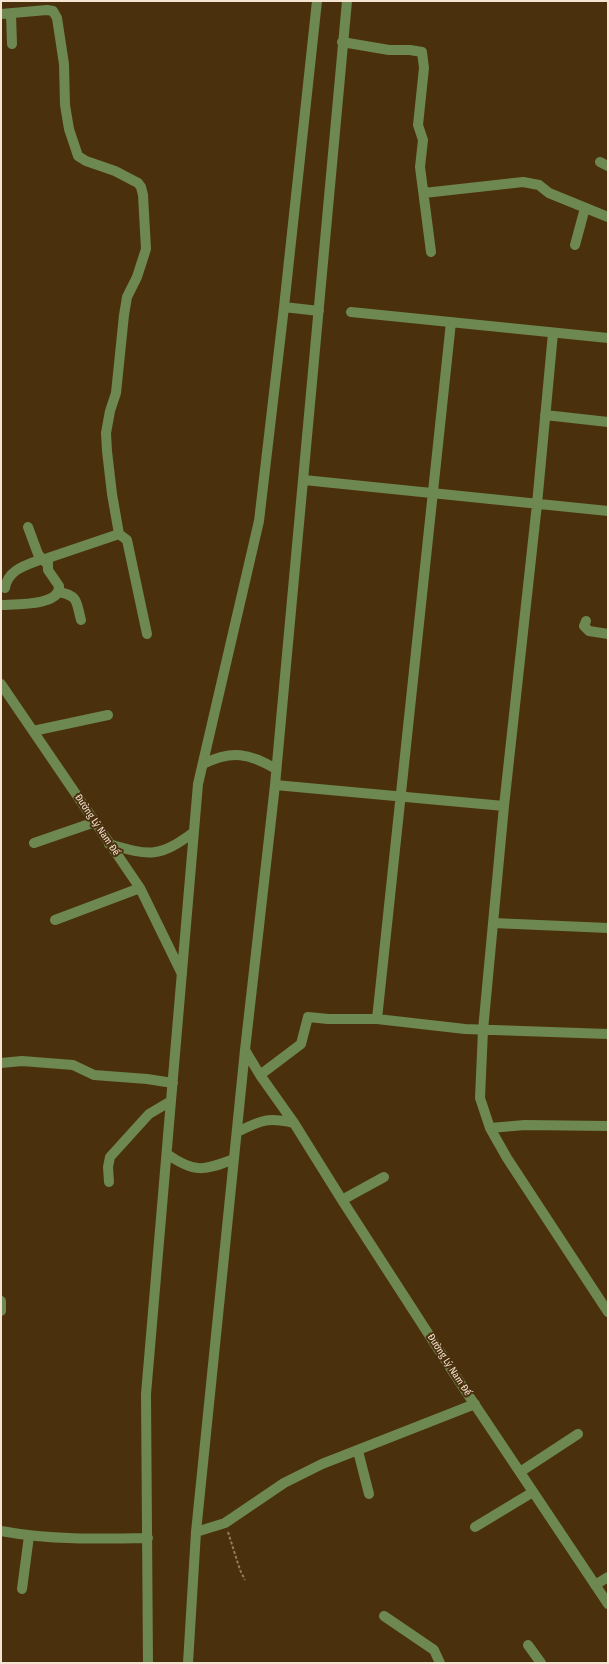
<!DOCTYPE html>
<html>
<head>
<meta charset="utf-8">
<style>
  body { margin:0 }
  #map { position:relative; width:609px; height:1664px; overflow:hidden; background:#4b300d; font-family:"Fira Sans Condensed",sans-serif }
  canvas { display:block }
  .frame { position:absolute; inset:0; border:2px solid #f5e4d2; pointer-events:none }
</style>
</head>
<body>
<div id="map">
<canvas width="609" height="1664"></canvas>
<div class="frame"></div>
</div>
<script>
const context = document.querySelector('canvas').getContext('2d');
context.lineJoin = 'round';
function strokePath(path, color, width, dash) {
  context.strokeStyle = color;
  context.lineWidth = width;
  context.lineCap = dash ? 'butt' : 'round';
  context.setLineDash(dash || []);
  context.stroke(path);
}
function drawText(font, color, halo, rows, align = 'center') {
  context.font = font + ' "Fira Sans Condensed",sans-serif';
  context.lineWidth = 4;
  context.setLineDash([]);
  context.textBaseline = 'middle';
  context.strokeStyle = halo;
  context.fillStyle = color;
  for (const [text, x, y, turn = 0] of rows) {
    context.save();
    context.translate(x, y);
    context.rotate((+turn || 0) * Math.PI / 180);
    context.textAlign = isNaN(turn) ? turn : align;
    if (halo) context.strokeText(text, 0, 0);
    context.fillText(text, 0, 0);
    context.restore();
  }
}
strokePath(new Path2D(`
  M228,1532L240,1570L245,1580`), '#917a5e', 2, [3, 2]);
strokePath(new Path2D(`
  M1,14L47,10L53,11L57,18L64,64L65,105L69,129L78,156L86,161L115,171L138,183L141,187L143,195L146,249L137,277L127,297L124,315L116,393L110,411L106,433L107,451L112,494L119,534L127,540L147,634
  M11,14L12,44
  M342,42L389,50H410L422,52L424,68L418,125L423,140L420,167L431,252
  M600,162L608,166
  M424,193L523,182L539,185L549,193L608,217
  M575,245L585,208
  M284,307L319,311
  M351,312L608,338
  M553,333L537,504L504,806L483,1030L480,1098L490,1128L507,1158L608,1312
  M545,415L608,422
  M304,480L608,511
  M28,527L38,554L46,563
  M5,588C8,569 27,565 42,559
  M59,592C79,596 76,602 81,620
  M1,605C15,604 61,606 59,586L48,570V558L119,534
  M586,621L584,626L589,631L608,634
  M1,684L140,888L182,974
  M33,731L108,715
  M203,764C232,750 249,753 276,769
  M275,785L504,806
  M34,843L95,822
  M109,844C150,856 159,858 194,832
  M55,920L140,888
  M493,923L608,928
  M377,1019L451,322
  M245,1050L260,1075L294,1123L342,1200L455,1375L608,1604
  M1,1063L22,1061L73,1065L94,1075L147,1079L173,1083
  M260,1075L301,1044L308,1017L328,1019H377L465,1029L608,1034
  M490,1128L525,1125L608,1126
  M237,1132C262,1120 267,1117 294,1123
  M167,1154C194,1173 204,1171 234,1159
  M109,1182L108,1167L110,1157L149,1114L171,1101
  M342,1200L384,1177
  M1,1301V1311
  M358,1451L369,1494
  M520,1472L578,1434
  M475,1527L533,1492
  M1,1531C49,1540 99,1539 148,1538
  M196,1532L225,1523L284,1483L322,1464L475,1404
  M595,1585L608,1577
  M22,1589L29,1536
  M384,1616L434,1650L440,1663
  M528,1645L541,1663
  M148,1663L146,1394L198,784L259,521L284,307L317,1
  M188,1663L196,1532L245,1050L275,785L347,1`), '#6d8850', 10);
drawText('10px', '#f5e4d2', '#4b300d', [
  ["Đường Lý Nam Đế",97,825,56],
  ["Đường Lý Nam Đế",449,1365,57]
]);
</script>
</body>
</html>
